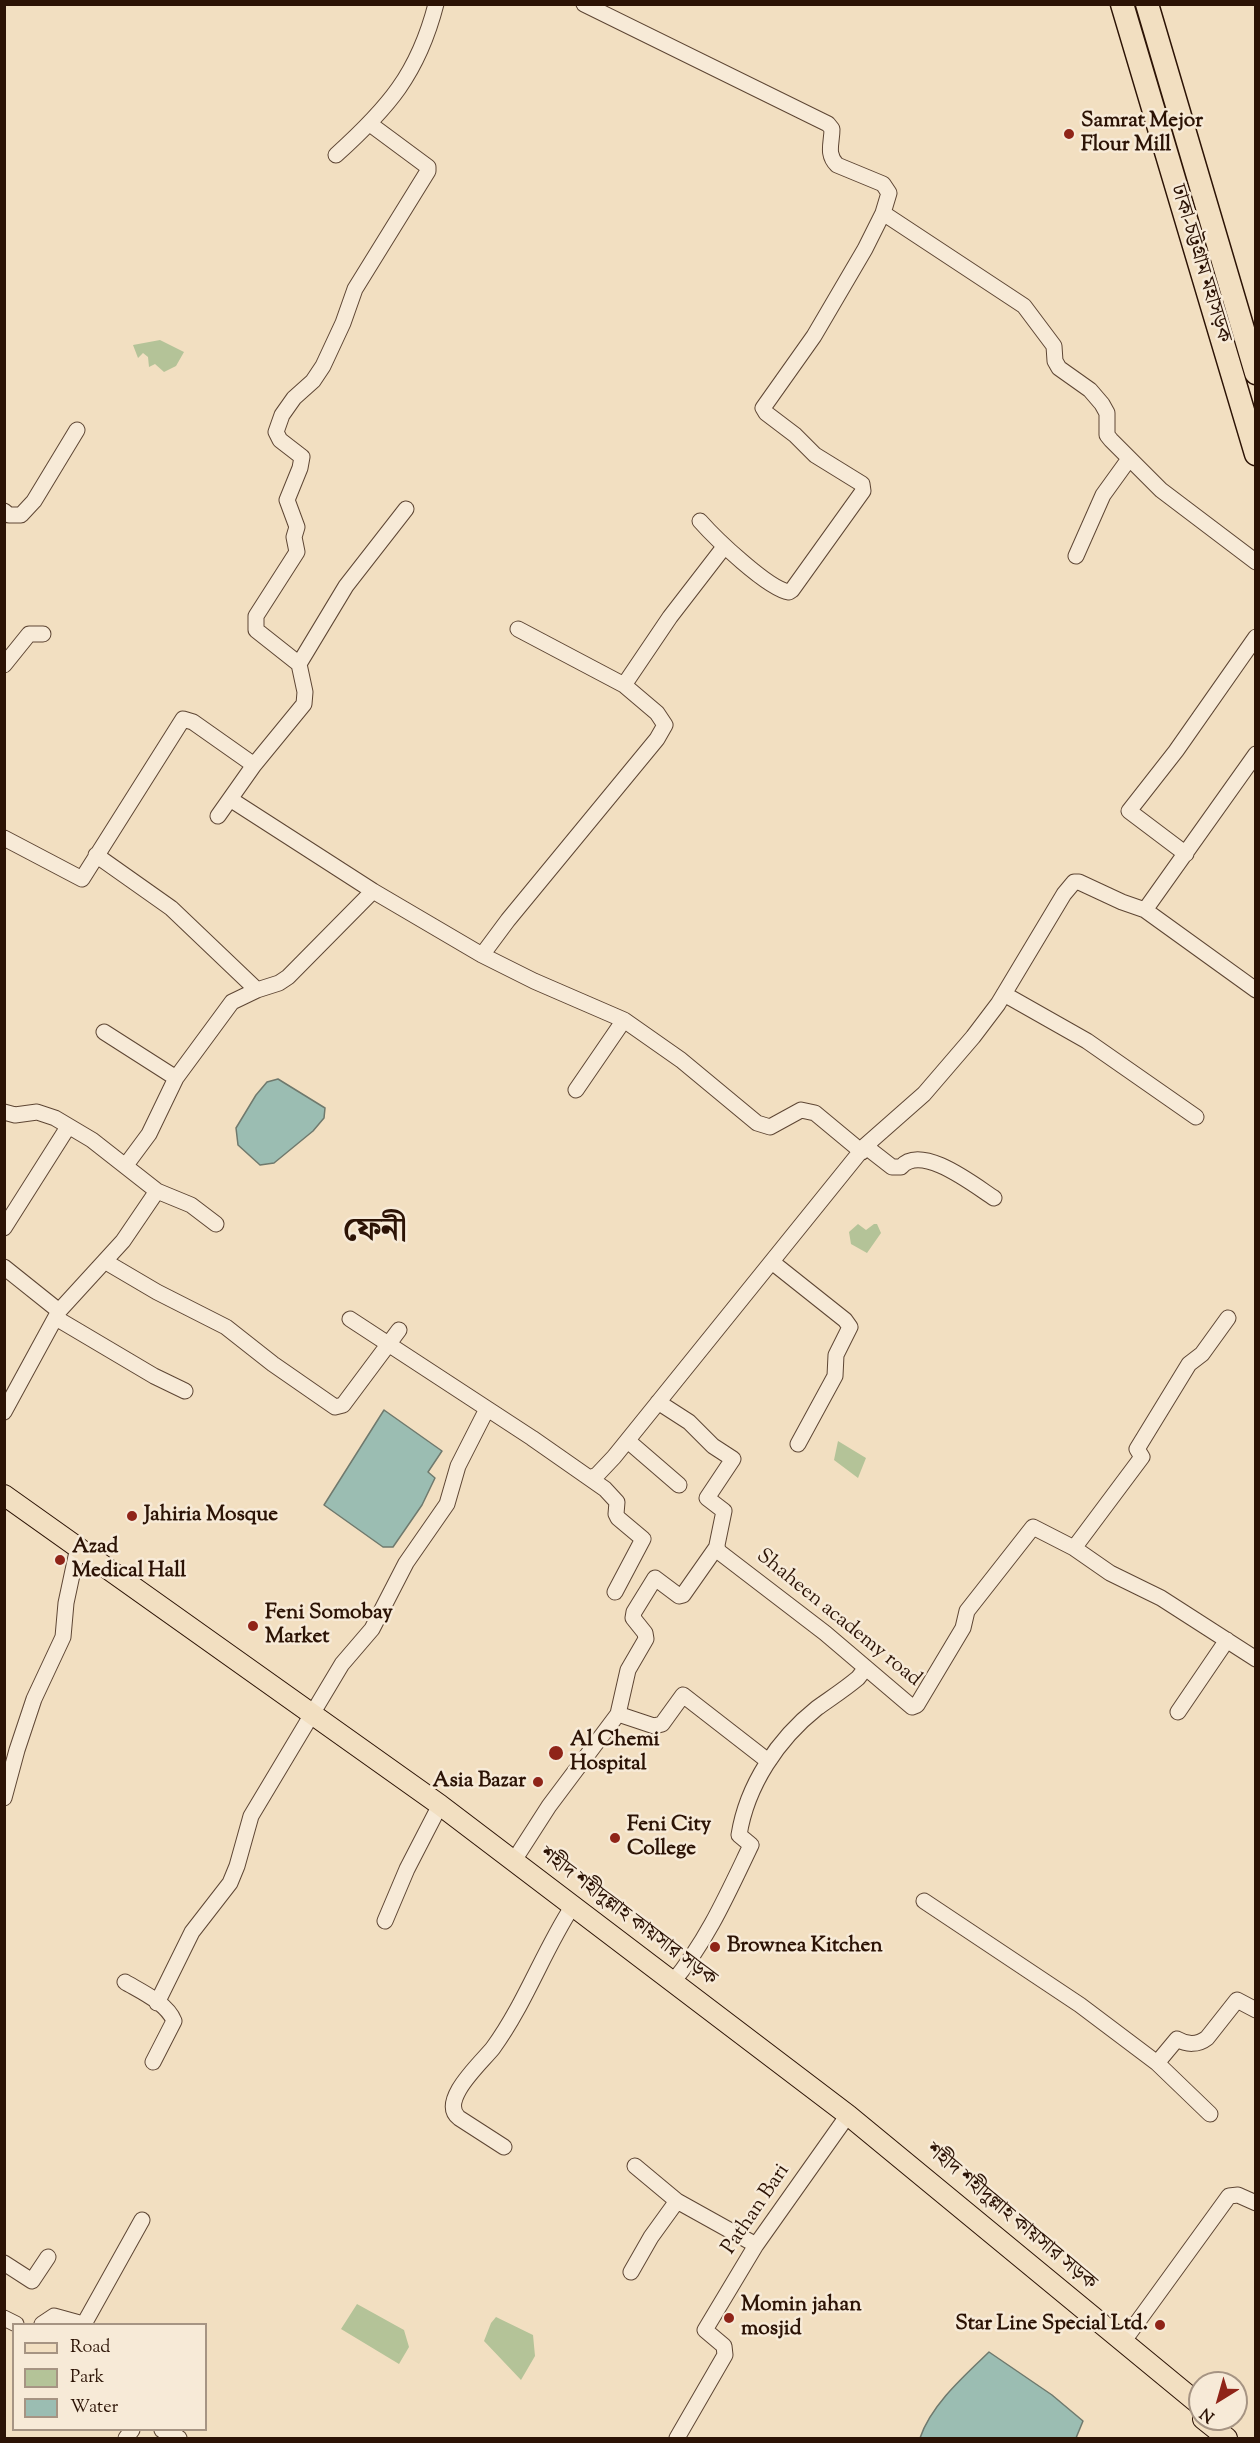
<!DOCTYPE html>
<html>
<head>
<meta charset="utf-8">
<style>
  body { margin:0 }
  #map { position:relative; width:1260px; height:2443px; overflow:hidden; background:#f2dfc1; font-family:"Sorts Mill Goudy",serif }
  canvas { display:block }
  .frame { position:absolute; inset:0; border:6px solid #2c1305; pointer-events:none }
  .legend { position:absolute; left:12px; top:2323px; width:195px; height:108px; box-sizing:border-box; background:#f7ead7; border:2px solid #a69483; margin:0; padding:8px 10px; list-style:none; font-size:18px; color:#2c1305 }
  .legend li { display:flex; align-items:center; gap:12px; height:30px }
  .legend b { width:30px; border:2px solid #a69483 }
  .north { position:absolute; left:1188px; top:2371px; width:60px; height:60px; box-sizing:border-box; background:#f7ead7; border:2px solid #a69483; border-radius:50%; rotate:217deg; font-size:16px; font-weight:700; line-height:24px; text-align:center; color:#2c1305 }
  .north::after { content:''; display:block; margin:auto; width:21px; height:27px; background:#8f2418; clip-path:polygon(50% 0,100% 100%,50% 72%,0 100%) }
</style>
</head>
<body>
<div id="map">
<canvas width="1260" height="2443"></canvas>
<div class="frame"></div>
<ul class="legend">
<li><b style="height:8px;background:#f2dfc1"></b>Road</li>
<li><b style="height:16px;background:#b4c398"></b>Park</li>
<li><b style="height:16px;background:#9bbdb2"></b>Water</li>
</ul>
<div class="north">N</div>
</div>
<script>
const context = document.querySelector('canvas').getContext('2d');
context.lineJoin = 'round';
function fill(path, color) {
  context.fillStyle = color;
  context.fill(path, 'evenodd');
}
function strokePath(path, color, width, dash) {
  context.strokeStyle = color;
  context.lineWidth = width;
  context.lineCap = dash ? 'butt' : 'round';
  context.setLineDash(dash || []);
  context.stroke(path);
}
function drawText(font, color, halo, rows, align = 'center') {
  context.font = font + ' "Sorts Mill Goudy","Noto Serif Bengali",serif';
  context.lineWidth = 5;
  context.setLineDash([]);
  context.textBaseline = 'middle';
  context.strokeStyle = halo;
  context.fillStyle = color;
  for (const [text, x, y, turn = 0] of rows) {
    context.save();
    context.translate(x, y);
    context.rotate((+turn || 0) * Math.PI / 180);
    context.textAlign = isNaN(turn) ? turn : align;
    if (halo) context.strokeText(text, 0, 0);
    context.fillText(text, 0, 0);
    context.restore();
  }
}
fill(new Path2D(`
  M160,340L184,352L176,366L164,372L155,364L149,367L148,357L143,353L138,358L133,345Z
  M858,1224L866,1230L874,1224H877L881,1233L867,1253L851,1244L849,1232Z
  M838,1441L866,1458L858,1478L834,1460Z
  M357,2304L404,2330L409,2347L399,2364L341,2329Z
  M496,2317L533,2335L535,2356L521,2380L484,2341L491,2323Z`), '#b4c398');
const water = new Path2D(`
  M278,1079L325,1108L324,1118L313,1131L274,1163L260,1165L238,1145L236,1128L256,1095L267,1082Z
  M384,1410L442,1451L428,1472L435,1478L422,1505L393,1547H383L324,1505Z
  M989,2352L1052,2395L1083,2421L1076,2438H920C931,2405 964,2376 989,2352Z`);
fill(water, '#9bbdb2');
strokePath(water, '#6f796d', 1.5);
const minor = new Path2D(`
  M584,4L828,124L832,129C832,143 826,154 837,165L883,184L889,193L883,213L865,249L814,336L763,408L766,413L795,435L815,455L862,484L863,491L792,590L789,592C768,589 715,538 700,521
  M336,155C388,108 418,74 436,4
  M883,213L1024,306L1054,346L1055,361L1059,368L1090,390L1102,404L1107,413V435L1111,440L1161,490L1256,562
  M4,511L9,515H21L34,501L77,430
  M1076,556L1103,495L1129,459
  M299,664L256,630V616L297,552L294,537L297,527L287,500L300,468L302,457L280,440L276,432L282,415L294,398L313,381L323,366L343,323L355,289L428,171V167L370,124
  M4,665L29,634H43
  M624,685L670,617L724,547
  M230,799L373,891L482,955L534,981L624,1020L681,1060L757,1123L770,1127L801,1110L815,1113L862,1152
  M218,816L254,765L304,704L305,692L299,664L346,586L406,509
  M4,838L82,879L183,719L193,722L254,765
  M1186,854L1129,811L1176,751L1256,637
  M96,855L171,908L257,990
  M1145,910L1256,754
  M482,955L508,920L657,739L665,725L657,713L624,685L518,629
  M1004,994L1087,1041L1196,1117
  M104,1032L176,1078
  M576,1090L624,1020
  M4,1112L15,1115L37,1112L55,1118L92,1140L157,1191L191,1205L216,1224
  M865,1146L892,1167H901C921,1143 974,1185 994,1198
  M126,1165L149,1134L176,1078L232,1002L257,990L279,983L288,977L373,891
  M4,1228L68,1127
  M106,1262L157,1292L226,1327L273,1364L335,1407L343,1405L399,1330
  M772,1262L845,1320L850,1327L836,1355L835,1376L798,1444
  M4,1267L59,1311
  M56,1318L154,1376L185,1391
  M350,1319L532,1438L605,1489L617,1502L616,1514L618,1518L643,1539L615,1592
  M658,1402L689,1422L713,1446L733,1459L707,1498L724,1511L717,1545L718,1551L825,1633L912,1707L917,1705L963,1628L967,1611L1033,1527L1074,1548L1110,1573L1161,1598L1256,1659
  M4,1412L59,1311L123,1241L157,1191
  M628,1441L679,1485
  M590,1478L597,1475L614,1457L865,1146L924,1094L973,1037L998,1004L1064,894L1074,882H1079L1122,902L1145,910L1256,990
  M1074,1548L1142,1457L1137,1449L1189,1364L1202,1354L1228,1318
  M1178,1712L1227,1640
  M618,1714L628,1670L646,1639L645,1633L633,1618L634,1612L655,1578L679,1596L683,1595L716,1548
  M4,1798L17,1750L34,1699L63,1637L66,1603L78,1547
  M513,1862L549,1806L618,1714L654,1726L662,1724L683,1695L768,1761
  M924,1901L1080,2005L1157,2063L1210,2114
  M385,1921L407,1869L440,1805
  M125,1982C140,1991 167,2003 174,2021L153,2062
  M672,1983C707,1941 728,1893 751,1845L739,1835C747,1785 778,1739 817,1708C831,1698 845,1689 858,1678L865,1669
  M157,2003L192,1932L230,1883L237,1866L251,1816L342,1664L372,1629L406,1563L447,1504L458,1466L487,1409
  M1157,2063L1177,2039C1187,2045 1198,2045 1207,2038L1237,2000L1256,2010
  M504,2147L459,2118C438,2101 482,2062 493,2048C525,2004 543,1952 572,1907
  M635,2166L677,2201L756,2245
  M4,2263L32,2281L48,2257
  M631,2272L651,2237L677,2201
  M4,2318L16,2324
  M42,2324L54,2316L83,2324
  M84,2324L142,2220
  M1123,2342L1229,2196L1238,2195L1256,2203
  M162,2430L179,2438
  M126,2438L132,2430
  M677,2438L725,2355L724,2346L705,2330L756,2245L848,2115`);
const major = new Path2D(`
  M4,1495L440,1805L848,2115L1200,2405
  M1203,2419L1227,2438`);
const highway = new Path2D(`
  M1122,4L1256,454
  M1147,4L1256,373`);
strokePath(minor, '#5e4634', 17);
strokePath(major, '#2c1305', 22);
strokePath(highway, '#2c1305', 25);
strokePath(minor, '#f7ead7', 15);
strokePath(major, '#f2dfc1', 20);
strokePath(highway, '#f2dfc1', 22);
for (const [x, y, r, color] of [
  [1069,134,6,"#8f2418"],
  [132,1516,6,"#8f2418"],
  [60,1560,6,"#8f2418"],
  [253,1626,6,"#8f2418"],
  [556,1753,8,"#8f2418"],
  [538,1782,6,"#8f2418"],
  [615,1838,6,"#8f2418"],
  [715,1947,6,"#8f2418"],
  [729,2318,6,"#8f2418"],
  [1160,2325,6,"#8f2418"]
]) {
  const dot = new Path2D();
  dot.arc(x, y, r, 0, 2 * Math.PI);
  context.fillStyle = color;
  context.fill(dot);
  strokePath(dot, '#f7ead7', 2);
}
drawText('bold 21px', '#2c1305', '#f7ead7', [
  ["Samrat Mejor",1081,122],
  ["Flour Mill",1081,146],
  ["Jahiria Mosque",144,1516],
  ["Azad",72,1548],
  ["Medical Hall",72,1572],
  ["Feni Somobay",265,1614],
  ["Market",265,1638],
  ["Al Chemi",570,1741],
  ["Hospital",570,1765],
  ["Asia Bazar",526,1782,"right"],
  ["Feni City",627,1826],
  ["College",627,1850],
  ["Brownea Kitchen",727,1947],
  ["Momin jahan",741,2306],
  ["mosjid",741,2330],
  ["Star Line Special Ltd.",1148,2325,"right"]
], 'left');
drawText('21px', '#2c1305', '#f7ead7', [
  ["ঢাকা-চট্টগ্রাম মহাসড়ক",1199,264,73],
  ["Shaheen academy road",838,1619,39],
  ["শহীদ শহীদুল্লাহ কায়সার সড়ক",627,1918,37],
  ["Pathan Bari",757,2210,-56],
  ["শহীদ শহীদুল্লাহ কায়সার সড়ক",1010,2218,40]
]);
drawText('bold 33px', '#2c1305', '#f7ead7', [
  ["ফেনী",375,1234]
]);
</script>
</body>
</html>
